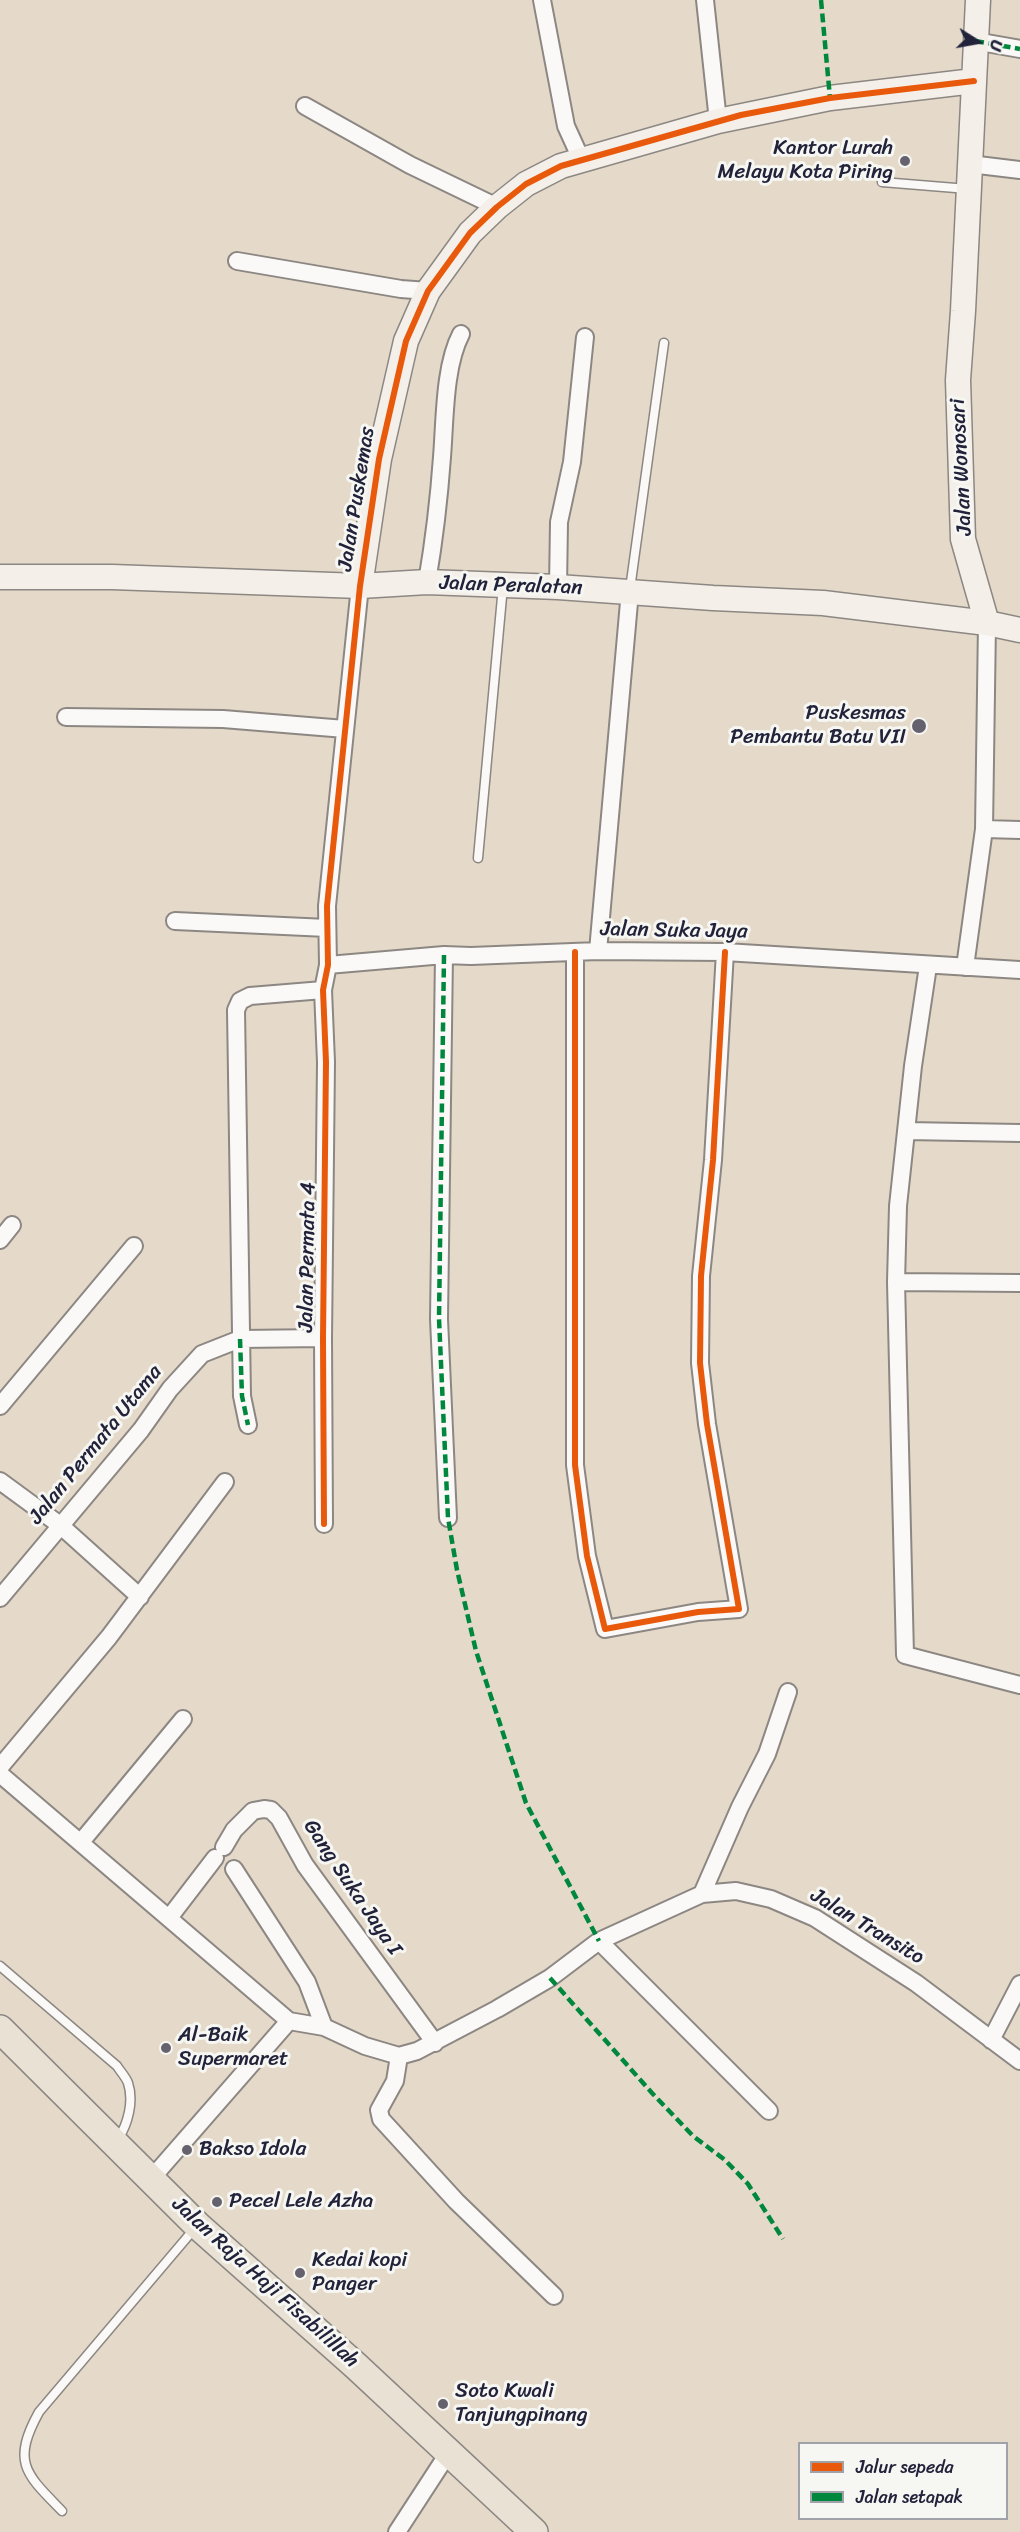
<!DOCTYPE html>
<html>
<head>
<meta charset="utf-8">
<style>
  body { margin:0 }
  #map { position:relative; width:1020px; height:2532px; overflow:hidden; background:#e5dac9; font-family:Sriracha,sans-serif }
  canvas { display:block }
  .legend { position:absolute; left:798px; top:2442px; width:210px; height:78px; box-sizing:border-box; background:#f6f6f2; border:2px solid #a1a1a9; margin:0; padding:8px 10px; list-style:none; font-size:18px; color:#22223b }
  .legend li { display:flex; align-items:center; gap:12px; height:30px }
  .legend b { width:30px; border:2px solid #a1a1a9 }
  .north { position:absolute; left:948px; top:12px; width:60px; height:60px; -webkit-text-stroke:4px #f6f6f2; paint-order:stroke; rotate:101deg; font-size:16px; font-weight:700; line-height:24px; text-align:center; color:#22223b }
  .north::after { content:''; display:block; margin:auto; width:21px; height:27px; background:#22223b; clip-path:polygon(50% 0,100% 100%,50% 72%,0 100%) }
</style>
</head>
<body>
<div id="map">
<canvas width="1020" height="2532"></canvas>
<ul class="legend">
<li><b style="height:8px;background:#e8590c"></b>Jalur sepeda</li>
<li><b style="height:8px;background:#00873e"></b>Jalan setapak</li>
</ul>
<div class="north">U</div>
</div>
<script>
const context = document.querySelector('canvas').getContext('2d');
context.lineJoin = 'round';
function strokePath(path, color, width, dash) {
  context.strokeStyle = color;
  context.lineWidth = width;
  context.lineCap = dash ? 'butt' : 'round';
  context.setLineDash(dash || []);
  context.stroke(path);
}
function drawText(font, color, halo, rows, align = 'center') {
  context.font = font + ' Sriracha,sans-serif';
  context.lineWidth = 6;
  context.setLineDash([]);
  context.textBaseline = 'middle';
  context.strokeStyle = halo;
  context.fillStyle = color;
  for (const [text, x, y, turn = 0] of rows) {
    context.save();
    context.translate(x, y);
    context.rotate((+turn || 0) * Math.PI / 180);
    context.textAlign = isNaN(turn) ? turn : align;
    if (halo) context.strokeText(text, 0, 0);
    context.fillText(text, 0, 0);
    context.restore();
  }
}
const lane = new Path2D(`
  M882,182L968,189
  M630,589L664,343
  M478,858L503,586
  M0,1966L117,2066C120,2071 126,2077 128,2083C134,2101 128,2124 118,2139
  M62,2511C26,2474 11,2463 39,2412L195,2228`);
const street = new Path2D(`
  M542,0L566,126L581,159
  M705,0L718,121
  M975,41L1020,49
  M305,106L410,165L497,207
  M970,164L1020,170
  M237,261L401,289L428,291
  M427,582C434,541 439,499 442,457C445,421 444,366 461,334
  M558,587L559,522L572,462L585,337
  M66,717L223,719L345,729
  M984,829L1020,830
  M175,921L327,928
  M598,951L630,591
  M575,952V1465L587,1556L605,1629L698,1612L739,1609L707,1424L700,1363L701,1276L713,1160L725,952
  M444,955L439,1319L448,1518
  M328,965L444,955L471,956L598,951L725,952L1020,970
  M928,966L913,1066L898,1206L896,1282L905,1655L1020,1685
  M965,967L984,829L987,623
  M906,1131L1020,1133
  M0,1240L12,1225
  M896,1282L1020,1283
  M0,1406L134,1246
  M248,1425L242,1396L236,1010L240,1001L250,996L323,990
  M0,1481L60,1525L140,1597
  M324,1524L323,1338L326,1062L323,990L328,965L327,906L360,586
  M0,1598L141,1430L170,1389L202,1354L240,1339L323,1338
  M0,1767L109,1637L225,1482
  M0,1774L289,2021
  M81,1842L183,1719
  M224,1847L234,1830L253,1811L264,1809L271,1810L279,1818L305,1865L435,2043
  M234,1869L307,1982L324,2027
  M702,1894L740,1807L767,1754L788,1692
  M169,1918L215,1858
  M599,1941L769,2111
  M991,2040L1020,1984
  M399,2056L395,2081L379,2110L381,2119L456,2201L554,2296
  M151,2179L289,2021L324,2027L365,2046L399,2056L417,2051L497,2009L550,1978L599,1941L702,1894L736,1891L771,1899L815,1918L916,1983L1020,2061
  M397,2532L449,2452`);
const secondary = new Path2D(`
  M978,0L963,311L958,380L963,539L987,623
  M0,577H112L360,586L427,582L558,587L713,598L823,603L987,623L1020,630
  M360,586L379,459L406,341L428,291L470,233L497,207L526,184L561,166L718,121L830,98L974,81`);
const primary = new Path2D(`
  M0,2029L197,2225L356,2366L534,2532`);
strokePath(lane, '#8c8783', 11);
strokePath(street, '#8c8783', 20);
strokePath(secondary, '#8c8783', 27);
strokePath(primary, '#8c8783', 30);
strokePath(lane, '#fbf9f7', 8);
strokePath(street, '#fbf9f7', 16);
strokePath(secondary, '#f4efe8', 24);
strokePath(primary, '#e9e1d4', 27);
strokePath(new Path2D(`
  M821,0L830,98
  M975,41L1020,49
  M444,955L439,1319L448,1518L457,1570L476,1651L526,1803L599,1941
  M240,1339L242,1396L248,1425
  M550,1978L652,2093L693,2136L725,2160L748,2184L783,2239`), '#00873e', 4.5, [9, 4.5]);
strokePath(new Path2D(`
  M575,952V1465L587,1556L605,1629L698,1612L739,1609L707,1424L700,1363L701,1276L713,1160L725,952
  M324,1524L323,1338L326,1062L323,990L328,965L327,906L360,586L379,459L406,341L428,291L470,233L497,207L526,184L561,166L741,115L830,98L974,81`), '#e8590c', 6);
for (const [x, y, r, color] of [
  [905,161,6,"#66626d"],
  [919,726,8,"#66626d"],
  [166,2048,6,"#66626d"],
  [187,2150,6,"#66626d"],
  [217,2202,6,"#66626d"],
  [300,2273,6,"#66626d"],
  [443,2404,6,"#66626d"]
]) {
  const dot = new Path2D();
  dot.arc(x, y, r, 0, 2 * Math.PI);
  context.fillStyle = color;
  context.fill(dot);
  strokePath(dot, '#f6f6f2', 2);
}
drawText('21px', '#22223b', '#f6f6f2', [
  ["Kantor Lurah",893,149,"right"],
  ["Melayu Kota Piring",893,173,"right"],
  ["Puskesmas",906,714,"right"],
  ["Pembantu Batu VII",906,738,"right"],
  ["Al-Baik",178,2036],
  ["Supermaret",178,2060],
  ["Bakso Idola",199,2150],
  ["Pecel Lele Azha",229,2202],
  ["Kedai kopi",312,2261],
  ["Panger",312,2285],
  ["Soto Kwali",455,2392],
  ["Tanjungpinang",455,2416]
], 'left');
drawText('21px', '#22223b', '#f6f6f2', [
  ["Jalan Wonosari",962,467,-93],
  ["Jalan Puskemas",357,499,-81],
  ["Jalan Peralatan",511,586,2],
  ["Jalan Suka Jaya",674,931,1],
  ["Jalan Permata 4",308,1257,-89],
  ["Jalan Permata Utama",96,1445,-51],
  ["Gang Suka Jaya I",352,1888,56],
  ["Jalan Transito",867,1927,31],
  ["Jalan Raja Haji Fisabilillah",265,2283,42]
]);
</script>
</body>
</html>
